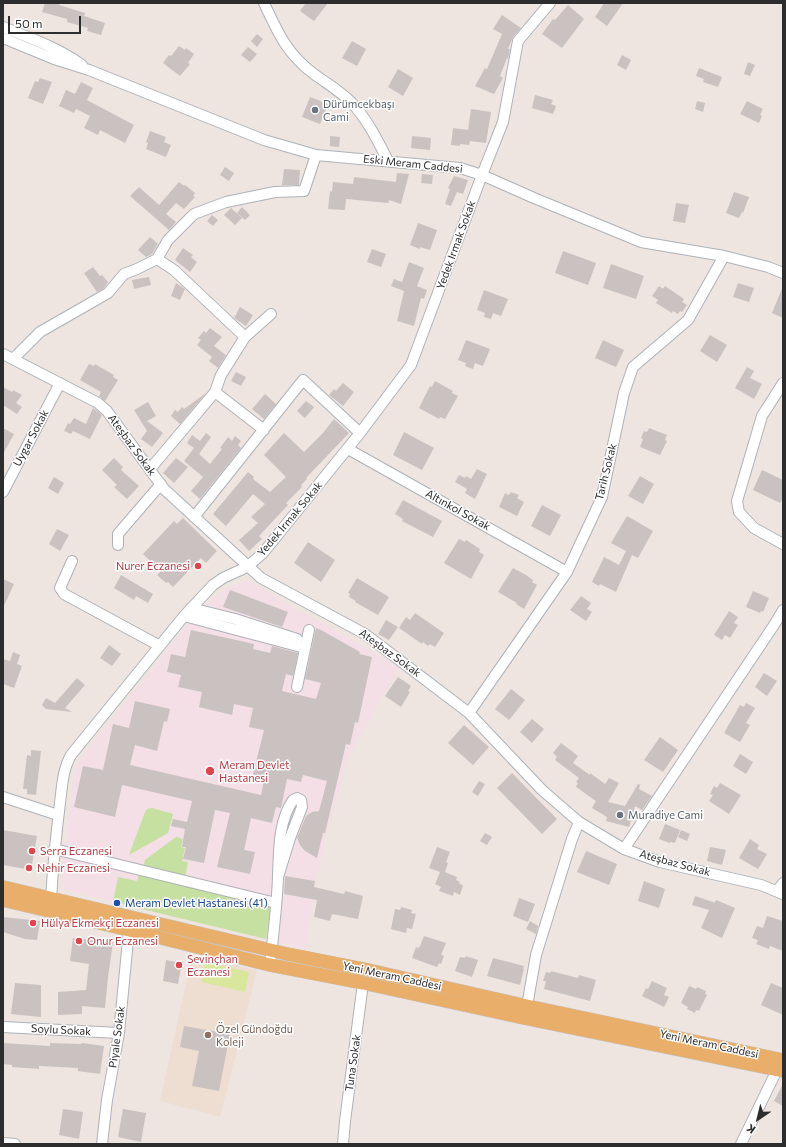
<!DOCTYPE html>
<html>
<head>
<meta charset="utf-8">
<style>
  body { margin:0 }
  #map { position:relative; width:786px; height:1147px; overflow:hidden; background:#eee5e1; font-family:Commissioner,sans-serif }
  canvas { display:block }
  .frame { position:absolute; inset:0; border:4px solid #2d2d2d; pointer-events:none }
  .north { position:absolute; left:738px; top:1099px; width:40px; height:40px; -webkit-text-stroke:3px #fff; paint-order:stroke; rotate:215deg; font-size:11px; font-weight:700; line-height:16px; text-align:center; color:#2d2d2d }
  .north::after { content:''; display:block; margin:auto; width:14px; height:18px; background:#2d2d2d; clip-path:polygon(50% 0,100% 100%,50% 72%,0 100%) }
  .scale { position:absolute; left:8px; top:16px; width:73px; height:18px; box-sizing:border-box; border:2px solid #2d2d2d; border-top:0; padding-left:5px; font-size:12px; line-height:14px; white-space:nowrap; color:#2d2d2d; -webkit-text-stroke:3px #fff; paint-order:stroke }
</style>
</head>
<body>
<div id="map">
<canvas width="786" height="1147"></canvas>
<div class="frame"></div>
<div class="north">K</div>
<div class="scale">50 m</div>
</div>
<script>
const context = document.querySelector('canvas').getContext('2d');
context.lineJoin = 'round';
function fill(path, color) {
  context.fillStyle = color;
  context.fill(path, 'evenodd');
}
function strokePath(path, color, width, dash) {
  context.strokeStyle = color;
  context.lineWidth = width;
  context.lineCap = dash ? 'butt' : 'round';
  context.setLineDash(dash || []);
  context.stroke(path);
}
function drawText(font, color, halo, rows, align = 'center') {
  context.font = font + ' Commissioner,sans-serif';
  context.lineWidth = 3;
  context.setLineDash([]);
  context.textBaseline = 'middle';
  context.strokeStyle = halo;
  context.fillStyle = color;
  for (const [text, x, y, turn = 0] of rows) {
    context.save();
    context.translate(x, y);
    context.rotate((+turn || 0) * Math.PI / 180);
    context.textAlign = isNaN(turn) ? turn : align;
    if (halo) context.strokeText(text, 0, 0);
    context.fillText(text, 0, 0);
    context.restore();
  }
}
fill(new Path2D(`
  M192,956L257,970L220,1117L160,1101Z`), '#eeded2');
fill(new Path2D(`
  M247,580L399,667L349,756L327,831L318,872L305,949L61,889L73,779L77,763L196,613L224,589Z`), '#f3dfe5');
fill(new Path2D(`
  M152,808L173,814L168,833L129,855L145,812L147,809Z
  M176,837L183,839L181,847L185,848L182,861L188,862L185,878L143,868L145,860Z
  M139,874L271,905L266,939L113,902L118,877L137,881Z`), '#c5e0a1');
fill(new Path2D(`
  M205,962L249,972L245,992L201,982Z`), '#d9e79d');
fill(new Path2D(`
  M45,3H60L59,5L85,13L84,16L105,23L101,35L87,31L88,28L67,22V19L42,12Z
  M306,3H328L314,21L300,11Z
  M604,3H623L607,26L595,17Z
  M568,5L584,19L562,48L542,34L553,19L555,20Z
  M502,15L521,28L513,37L508,49H510L508,59L507,58L500,76L503,78L494,94L475,86L485,68L487,69L502,34L493,29Z
  M257,34L263,39L257,47L251,41Z
  M352,41L366,49L357,66L342,58Z
  M179,46L185,50L186,48L194,54L188,63L190,64L180,76L163,63L169,55L171,56Z
  M248,47L257,54L250,62L241,55Z
  M622,55L631,60L626,70L617,65Z
  M748,62L755,65L750,76L744,74Z
  M699,68L722,77L718,87L703,82L704,79L696,76Z
  M398,69L413,78L403,96L388,87Z
  M40,78L52,82L43,104L28,98L35,81L38,82Z
  M81,82L93,88L87,100L134,125L125,143L100,130L98,135L84,128L90,116L76,109L74,113L59,106L66,90L75,94Z
  M535,95L553,100L551,104L556,106L553,114L532,108Z
  M310,97L328,104L320,124L302,117Z
  M697,101L705,103L703,112L695,109Z
  M747,101L763,109L760,115L762,116L759,123L740,114Z
  M471,109L491,112L486,143L470,141L469,145L460,144V146L451,145L453,128L468,130Z
  M150,131L166,137L164,142L171,145L166,157L146,149L148,143L146,142Z
  M330,136L340,137L339,147L330,146Z
  M412,136L431,138L430,150L411,148Z
  M225,167L234,173L229,181L220,175Z
  M284,169L300,170L299,185H282Z
  M397,173L409,174L401,204L389,200L388,203L346,199L345,210L328,209L330,191L332,192L333,182L353,184L354,177L396,182Z
  M422,174L433,175L432,184L421,183Z
  M454,176L468,180L463,194L457,192L451,206L445,204L450,189L448,188Z
  M179,182L184,186L185,185L195,193L193,196L195,197L184,209L176,203L166,214L176,222L169,230L130,196L139,187L159,205Z
  M734,192L749,197L743,213L742,212L739,218L726,213Z
  M676,203L689,205L685,223L673,221Z
  M242,207L250,215L245,220L237,213Z
  M231,208L242,218L235,225L224,215Z
  M212,215L218,220L213,226L207,221Z
  M418,223L437,230L430,250L420,247V249L410,245Z
  M150,237L158,244L152,254L146,257L138,250Z
  M183,248L193,255L191,257L197,262L190,272L175,260Z
  M372,249L386,254L381,267L367,262Z
  M563,251L596,263L588,285L555,273Z
  M409,262L424,268L417,286L427,290L424,299L421,298L414,326L397,321L404,291L391,286L394,279L402,282Z
  M611,264L644,276L636,299L603,288Z
  M93,267L100,276L102,275L108,282L104,288L97,292L84,273Z
  M149,277L151,285L134,289L132,280Z
  M176,283L185,289L180,300L171,296Z
  M738,283L754,288L749,302L733,297Z
  M659,286L663,289L665,286L684,299L682,302L687,305L682,312L680,311L678,314L673,311L672,313L656,303L658,300L652,296Z
  M783,286V318L772,313Z
  M484,290L508,299L501,316L493,313L491,319L484,317L485,313L477,310Z
  M240,307L253,315L246,326L234,318Z
  M210,328L222,337L214,346L226,355L218,368L209,361L212,357L197,345L201,340L198,338L204,331L206,333Z
  M710,335L727,345L717,362L700,351Z
  M466,340L490,349L483,366L475,363L473,369L465,366L466,363L458,360Z
  M603,340L624,350L616,367L595,358Z
  M89,364L94,366L95,364L114,375L113,377L118,380L105,401L99,396L101,392L80,380Z
  M747,367L754,371L750,378L762,384L754,399L735,388Z
  M236,372L246,377L241,386L231,381Z
  M435,381L453,391L452,393L458,396L445,419L440,417L439,419L419,408L430,386L432,387Z
  M343,383L354,392L343,406L329,395L334,389L336,391Z
  M3,387L12,392L13,390L22,395L16,403L22,407L17,414L3,405Z
  M206,393L180,424L171,416L175,410L178,412L182,407L184,409Z
  M265,394L276,404L264,419L252,409Z
  M306,401L314,407L305,418L297,411Z
  M148,402L156,416L147,421L163,433L152,447L141,439L147,431L134,410Z
  M93,408L102,415L90,439L73,431L71,434L64,431L68,423L70,424L74,418L86,424Z
  M334,419L349,433L306,478L307,479L301,485L302,487L286,503L288,505L259,536L262,539L249,551L239,540L258,523L251,517L265,504L253,494L226,526L213,514L248,472L254,477L253,479L270,492L286,477L264,455L284,433L304,452L322,434Z
  M3,428L14,434L3,454Z
  M649,428L667,435L665,440L667,441L660,455L640,447L643,439L641,438L644,431L647,432Z
  M404,432L434,448L422,470L393,455Z
  M206,433L211,437L199,454L210,464L222,449L220,448L228,437L232,441L235,436L241,441L238,445L241,448L200,499L191,491L203,477L184,461L194,448L187,443L192,435L200,441Z
  M114,458L123,467L121,470L139,486L127,499L114,487L117,485L102,470Z
  M176,458L188,467L174,483L163,473Z
  M477,469L487,474L475,499L465,493L467,489L455,482L459,475L465,478L466,476L471,479Z
  M762,470L783,480V498L780,503L753,490Z
  M640,476L654,484L643,504L628,496Z
  M54,477L64,483L58,494L48,488Z
  M511,492L519,495L517,498L524,502L517,516L499,507L505,493L509,495Z
  M403,500L442,521L433,537L402,521L403,519L395,514Z
  M542,505L561,515L550,536L531,526Z
  M627,516L653,531L638,558L632,555L616,592L600,584L599,586L592,582L604,557L619,565L626,551L611,543Z
  M183,518L217,551L206,563L201,558L173,587L168,582L166,583L157,575L161,571L143,554L174,521L177,524Z
  M57,529L69,535L60,551L49,544Z
  M459,539L465,542L466,540L480,549L479,552L484,555L471,579L444,563Z
  M308,542L335,560L321,582L294,563Z
  M513,568L526,575L533,580L532,582L537,585L524,609L516,604L517,603L498,592Z
  M121,575L153,594L148,603L136,596L134,600L114,588Z
  M357,578L389,597L378,615L355,602L356,601L349,597L350,594L348,593Z
  M3,579L14,584L3,608Z
  M230,590L288,612L282,627L223,607Z
  M753,591L769,598L763,612L761,611L760,613L746,607Z
  M581,596L591,603L587,609L592,612L586,621L570,610Z
  M729,611L738,617L734,623L738,625L730,638L725,635L722,640L714,635Z
  M415,613L444,633L435,647L430,644L428,646L423,642L422,644L399,628L406,617L410,620Z
  M386,620L398,627L389,640L378,634Z
  M316,628L321,630L360,652L359,654L372,657L358,723L355,722L350,745L346,744L325,833H323L317,858L305,851L300,845L297,838L306,816L312,812L319,811L327,781L303,775L301,782L287,779L281,808L276,807L272,823L251,818L244,850L255,852L250,874L217,867L230,813L215,810L204,863L183,859L186,847H182L185,829L171,826L173,819L187,822L192,801L122,785L115,817L74,807L83,766L103,770L113,724L129,728L135,701L170,709L167,722L164,721L157,751L135,745L130,765L261,795L264,781L255,779V775L253,774L264,730L249,727L253,708L234,704L232,715L199,707L202,692L178,687L181,675L167,672L171,654L185,657L191,630L254,644L253,649L270,653L272,646L298,653L293,676L286,674L282,691L316,699L321,683L305,679Z
  M109,645L121,654L112,666L100,658Z
  M13,652L20,655L17,664L22,666L14,688L3,684V659L10,661Z
  M764,673L777,681L767,696L755,687Z
  M398,677L411,686L408,691L410,692L401,707L385,696Z
  M77,678L85,685L65,708L72,712L46,709L42,705L46,698L55,703Z
  M511,689L525,700L509,720L495,709Z
  M746,703L755,708L746,723L750,725L740,742L724,733L740,705L744,707Z
  M532,719L544,729L532,743L520,732Z
  M464,725L489,747L473,765L448,743Z
  M660,737L678,750L663,772L644,760Z
  M561,743L578,756L573,763L590,775V773L605,784L609,778L619,783L608,802L625,806L638,784L640,785L639,789L652,796L642,810L635,806L629,827L606,821L607,817L592,808L596,801L576,787L578,783L576,782L579,778L555,760L557,757L553,753Z
  M31,750L41,751L36,795L27,794V789H23L27,755L31,756Z
  M740,754L753,762L746,774L733,766Z
  M512,773L557,819L542,834L497,788Z
  M479,781L485,784L478,796L472,792Z
  M720,783L741,795L729,814L709,801L713,795L710,794L714,786L717,788Z
  M665,824L680,830L675,843L671,842L670,843L659,839Z
  M3,830L37,836L31,870L3,865Z
  M681,830L690,834L687,841L678,837Z
  M485,833L492,837L487,845L480,841Z
  M750,839L759,845L757,849L767,854L758,869L739,858Z
  M437,847L450,852L446,862L448,863L445,872L457,877L456,880L460,882L459,884L463,885L460,895L454,892L453,896L439,891L441,887L435,884L440,872L429,868Z
  M710,847L726,850L722,865L707,861Z
  M586,851L617,864L609,885L577,872Z
  M285,876L315,881L314,887L344,894L345,891L363,896L358,919L332,914L330,921L314,917L317,900L284,894Z
  M644,881L665,889L659,908L638,901Z
  M695,896L713,902L714,903L716,900L735,908L722,938L701,928L709,910L692,905Z
  M519,898L535,904L528,922L513,916Z
  M401,907L412,910L411,913L416,914L412,929L407,928L406,933L391,929L395,909L400,910Z
  M767,916L783,921V951L770,946L769,949L756,944L758,940L752,938L757,926L763,928Z
  M3,917L40,921L37,940L25,939L3,932Z
  M530,921L538,926L536,934L526,929Z
  M424,936L446,943L441,955L444,956L441,964L439,963L437,967L412,958L416,947L419,948Z
  M73,938L93,940V938L113,942L108,977L105,1008L82,1006V1014L58,1015V992L86,990L89,964L70,961Z
  M466,956L478,960L472,977L455,971L460,957L465,958Z
  M493,958L524,966L523,969H524L520,985L487,976Z
  M166,960L182,963L178,984L163,981Z
  M551,971L578,978L579,975L596,980L590,1001L544,989L546,981H543L546,972L550,973Z
  M652,981L667,988L664,995L669,997L664,1007L642,996L646,988L648,989Z
  M15,983L41,985V1017L11,1014Z
  M771,983L783,988V1015L761,1005Z
  M689,986L696,989L697,987L706,991L705,994L707,995L699,1011L696,1010L695,1013L687,1009L688,1007L681,1003Z
  M184,1026L230,1034L219,1091L192,1086L199,1051L180,1047Z
  M3,1043L50,1046V1043L81,1044L82,1043L104,1046L100,1074L78,1071V1068L39,1066V1069L12,1067V1065L3,1064Z
  M783,1084V1106L774,1101Z
  M63,1109L83,1112L79,1139L59,1135Z
  M123,1109L146,1113L141,1142L118,1137Z`), '#c9c2c0');
const minor = new Path2D(`
  M264,3C278,33 287,54 314,74C326,83 340,91 351,102C367,119 377,139 388,161
  M3,27C30,38 59,48 82,65
  M3,38L54,59L89,70L264,140L316,155L460,168L482,175L534,198L641,242L724,256L768,267L783,273
  M157,259L168,240L194,214L226,202L275,192L304,191L316,155
  M3,354L98,403L107,411L164,489L261,578L365,634L469,713L542,790L579,822L624,849L660,862L761,885L783,894
  M13,359L40,332L108,293L124,274L137,269L157,259L174,270L245,337L271,314
  M783,383L762,416L737,501L739,512L754,528L783,544
  M215,392L221,375L245,337
  M348,449L567,572
  M150,469L215,392L264,430
  M3,492L60,383
  M194,517L303,380L360,433
  M118,545V534L161,484
  M72,561L60,588L64,594L160,646
  M191,608L235,619L297,639
  M184,616L305,648
  M297,687L309,630
  M469,713L567,572L602,497L624,393L633,367L688,320L724,256
  M3,797L58,815
  M54,849L276,903
  M624,849L774,625L783,610
  M777,891L783,883
  M51,899C53,866 56,835 60,803C62,786 63,769 71,755L184,616L213,585L223,578L247,567L263,553L360,433L411,365L482,175L503,122L518,41L550,3
  M270,965C273,936 277,906 278,877C279,851 278,822 293,800L297,798L301,800L302,807L290,838L278,877
  M527,1006L536,955L572,839L579,822
  M3,1027L119,1033
  M3,1143L15,1144
  M102,1144L107,1100L119,1033L129,930
  M343,1144L345,1121L363,983
  M741,1144L777,1070`);
const major = new Path2D(`
  M3,887L287,954L368,970L527,1006L783,1060
  M3,900L129,930L270,965L363,983L524,1018L783,1071`);
strokePath(minor, '#adb2b8', 12);
strokePath(major, '#c4c4c4', 14);
strokePath(minor, '#fff', 10);
strokePath(major, '#e9ae6a', 13);
for (const [x, y, r, color] of [
  [315,110,4,"#6b7280"],
  [198,566,4,"#e0444e"],
  [210,771,5,"#e0444e"],
  [620,815,4,"#6b7280"],
  [32,851,4,"#e0444e"],
  [29,868,4,"#e0444e"],
  [117,903,4,"#1a4fb4"],
  [33,923,4,"#e0444e"],
  [79,941,4,"#e0444e"],
  [179,965,4,"#e0444e"],
  [208,1035,4,"#8d6e63"]
]) {
  const dot = new Path2D();
  dot.arc(x, y, r, 0, 2 * Math.PI);
  context.fillStyle = color;
  context.fill(dot);
  strokePath(dot, '#fff', 1.5);
}
drawText('11px', '#5b616d', '#fff', [
  ["Dürümcekbaşı",323,104],
  ["Cami",323,117],
  ["Muradiye Cami",628,815]
], 'left');
drawText('11px', '#2d2d2d', '#fff', [
  ["Eski Meram Caddesi",413,164,6],
  ["Yedek Irmak Sokak",456,245,-70],
  ["Uygar Sokak",31,438,-62],
  ["Ateşbaz Sokak",132,445,54],
  ["Tarih Sokak",606,472,-76],
  ["Altınkol Sokak",458,510,29],
  ["Yedek Irmak Sokak",290,519,-50],
  ["Ateşbaz Sokak",390,653,36],
  ["Ateşbaz Sokak",675,863,15],
  ["Yeni Meram Caddesi",392,976,12],
  ["Soylu Sokak",61,1030,3],
  ["Piyale Sokak",117,1037,-82],
  ["Yeni Meram Caddesi",709,1044,12],
  ["Tuna Sokak",353,1063,-82]
]);
drawText('11px', '#be3a42', '#fff', [
  ["Nurer Eczanesi",190,566,"right"],
  ["Meram Devlet",219,765],
  ["Hastanesi",219,778],
  ["Serra Eczanesi",40,851],
  ["Nehir Eczanesi",37,868],
  ["Hülya Ekmekçi Eczanesi",41,923],
  ["Onur Eczanesi",87,941],
  ["Sevinçhan",187,959],
  ["Eczanesi",187,972]
], 'left');
drawText('11px', '#164399', '#fff', [
  ["Meram Devlet Hastanesi (41)",125,903]
], 'left');
drawText('11px', '#785e54', '#fff', [
  ["Özel Gündoğdu",216,1029],
  ["Koleji",216,1042]
], 'left');
</script>
</body>
</html>
